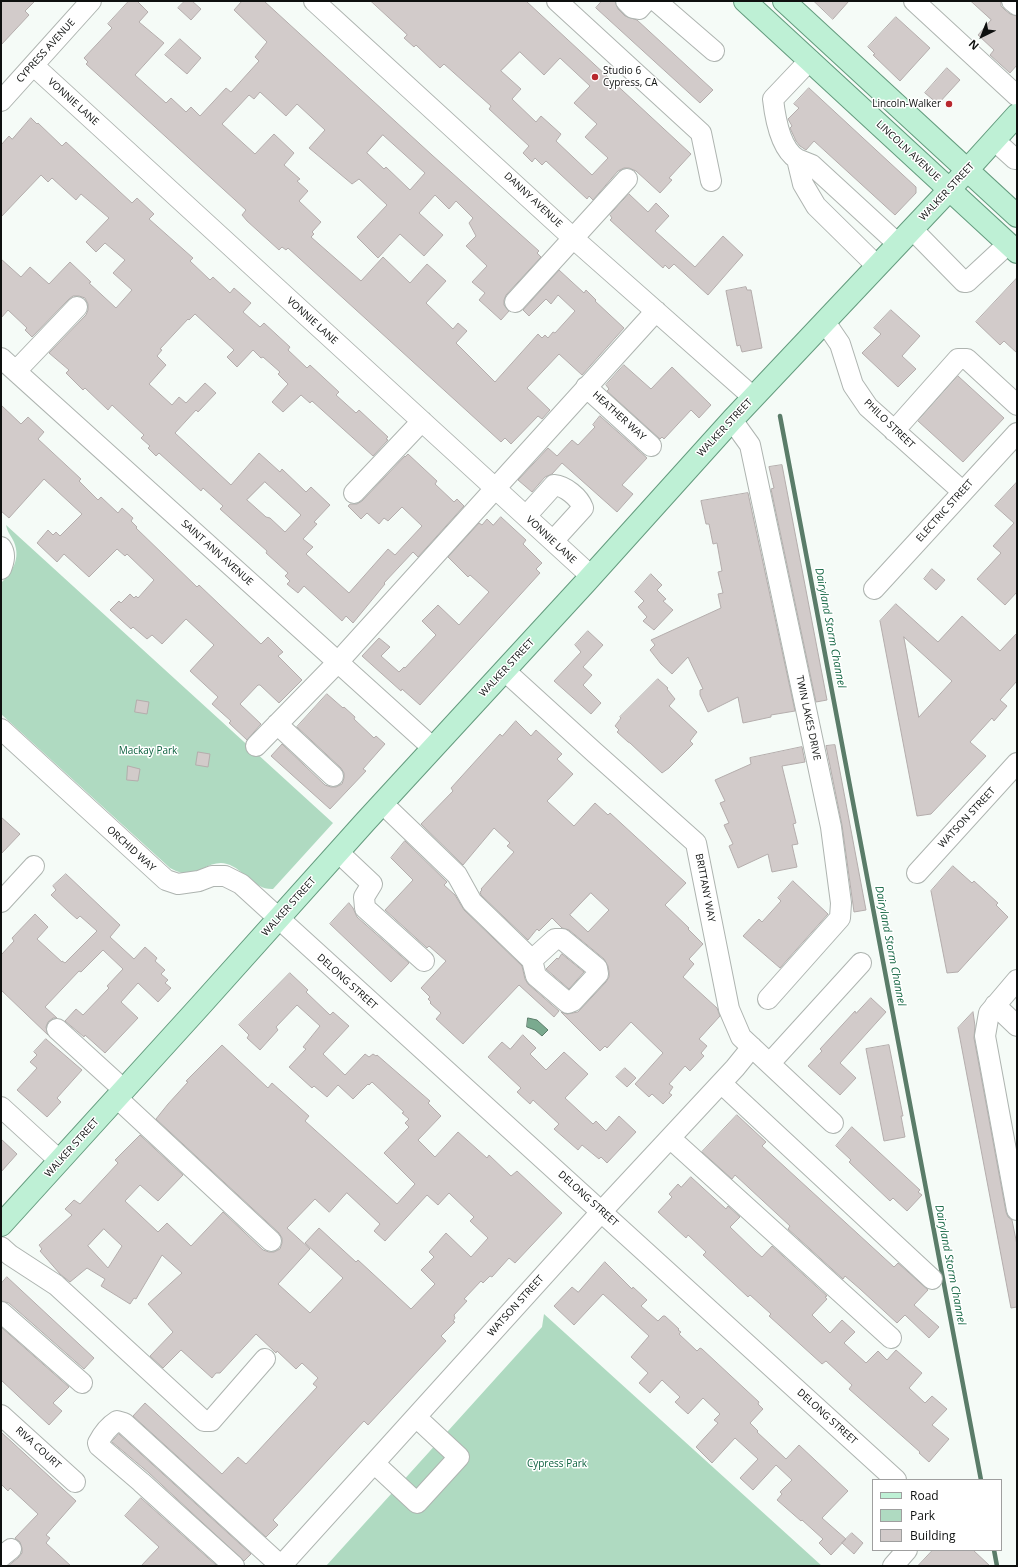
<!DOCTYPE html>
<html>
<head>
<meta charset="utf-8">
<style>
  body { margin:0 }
  #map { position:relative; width:1018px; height:1567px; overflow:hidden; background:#f5fbf7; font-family:"Open Sans",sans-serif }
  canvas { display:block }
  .frame { position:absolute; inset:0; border:2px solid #0e100f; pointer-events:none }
  .legend { position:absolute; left:872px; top:1479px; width:130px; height:72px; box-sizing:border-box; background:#fff; border:1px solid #9f9f9f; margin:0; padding:5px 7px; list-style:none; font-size:12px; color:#0e100f }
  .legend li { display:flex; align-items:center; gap:8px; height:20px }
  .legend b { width:20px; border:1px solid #9f9f9f }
  .north { position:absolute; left:962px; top:16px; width:40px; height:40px; -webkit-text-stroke:3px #fff; paint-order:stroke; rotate:223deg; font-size:11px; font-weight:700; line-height:16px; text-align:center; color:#0e100f }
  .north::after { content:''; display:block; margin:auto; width:14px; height:18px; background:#0e100f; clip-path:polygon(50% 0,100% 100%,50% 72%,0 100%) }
</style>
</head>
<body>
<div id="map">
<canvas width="1018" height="1567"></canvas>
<div class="frame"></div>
<ul class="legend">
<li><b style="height:5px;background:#bef0d5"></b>Road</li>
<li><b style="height:11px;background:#afdac1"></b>Park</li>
<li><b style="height:11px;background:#d2cbca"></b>Building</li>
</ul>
<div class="north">N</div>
</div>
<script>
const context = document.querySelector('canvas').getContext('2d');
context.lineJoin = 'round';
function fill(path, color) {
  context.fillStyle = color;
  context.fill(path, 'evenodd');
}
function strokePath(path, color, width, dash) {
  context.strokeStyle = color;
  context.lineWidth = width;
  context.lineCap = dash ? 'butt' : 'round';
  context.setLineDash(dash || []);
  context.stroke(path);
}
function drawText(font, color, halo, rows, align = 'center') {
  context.font = font + ' "Open Sans",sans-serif';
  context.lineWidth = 3;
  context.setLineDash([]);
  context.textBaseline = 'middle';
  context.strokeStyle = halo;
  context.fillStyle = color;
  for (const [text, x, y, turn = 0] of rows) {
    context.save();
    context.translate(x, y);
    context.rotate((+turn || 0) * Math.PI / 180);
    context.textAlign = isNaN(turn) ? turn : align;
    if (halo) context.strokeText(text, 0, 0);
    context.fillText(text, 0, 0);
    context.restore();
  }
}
fill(new Path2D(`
  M6,525L333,823L273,889C254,890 244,869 227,864C211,859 197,876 182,873C178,872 174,870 170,868L1,714V583C12,572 21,559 14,542C11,535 8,534 6,525Z
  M544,1314L822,1566H326L542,1327Z`), '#afdac1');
const water = new Path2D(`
  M528,1018L537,1020L548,1030L542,1036L535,1030L527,1027Z`);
fill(water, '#7aaa8f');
strokePath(water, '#5a7c69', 1);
strokePath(new Path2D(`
  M780,416L981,1480
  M994,1550L997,1566`), '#5a7c69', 4.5);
const building = new Path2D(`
  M1,1H35L25,11L29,15L1,45Z
  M129,1H137L148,12L139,22L164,43L135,75L166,103L171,98L186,112L191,107L200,116L226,88L231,92L259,61L255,57L267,42L234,10L242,1H264L432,155L539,251L537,253L541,257L506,295L504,300V305L509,311L501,320L479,300L485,293L472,282L487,266L466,246L476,236L469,223L473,218L456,201L449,209L435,195L419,213L443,235L424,256L400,234L378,258L357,237L387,205L359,179L352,184L309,148L325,130L297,104L286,116L260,92L254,99L249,95L222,124L255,154L274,134L294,153L284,165L300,179L297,181L308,191L299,201L321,222L312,232L314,234L311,237L361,281L383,257L410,283L427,264L446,281L426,303L453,329L458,323L467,331L456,343L495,382L538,334L542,338L545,335L548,338L553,332L555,333L575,311L558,295L551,304L546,299L529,316L523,310L559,270L584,293L586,290L596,300L595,301L624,328L582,375L559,354L527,388L550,410L542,419L538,416L511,444L505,438L501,442L288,248L286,250L282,247L279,250L247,221L242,215L246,210L86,64L88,62L84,58L112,28L108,24ZM383,135L425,173L410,190L386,167L384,169L367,153Z
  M185,1H192L201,9L191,20L178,8Z
  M371,1H526L691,154L669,178L672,180L660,193L636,171L629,168H624L618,171L593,200L589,196L587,199L546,161L542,165L535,158L532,162L523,153L529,146L489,109L491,106L444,64L440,68L416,45L414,47L404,38L407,35ZM520,52L544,75L560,58L590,86L574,103L597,124L585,137L608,158L592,175L556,141L561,134L541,116L536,122L512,99L521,89L501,71Z
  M602,1H615L618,9L625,16L637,20L713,90L700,103L596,8Z
  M814,1H849L833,19Z
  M971,1H1001V6L1005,10L1010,14L1017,16V65L1010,73L990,55L994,50L978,35L991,20Z
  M896,17L930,48L900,81L873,55L875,54L868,47Z
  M180,39L201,58L187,74L165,55Z
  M947,68L960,80L938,104L925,93Z
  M809,88L916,187V193L895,215L814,141L806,150L800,146L796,141L790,128L792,126L788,119L799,108L794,104Z
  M31,118L37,124L38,123L62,146L66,142L132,203L137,198L154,214L149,219L193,258L190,261L210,280L213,277L230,293L234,288L251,303L243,312L260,327L264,323L290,347L288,350L307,368L310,365L339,392L336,395L356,413L359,410L388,437L386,439L388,440L373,456L312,401L310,403L301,395L283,412L272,402L288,384L278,374L280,372L263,357L261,358L253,350L237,367L227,357L234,350L195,314L189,320L188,319L160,349L162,350L157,356L166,365L149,384L172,405L179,397L186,403L205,383L216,393L198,412L196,410L175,433L231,485L259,453L280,472L282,469L306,492L311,487L330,505L314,522L317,524L303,539L313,547L306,554L349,593L388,549L395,555L422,526L402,507L388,521L384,518L379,524L367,513L361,519L348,506L350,504H357L362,501L405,456V457L408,454L437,481L435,484L454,502L457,499L464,506L418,557L413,552L384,583L385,584L353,623L346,616L342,621L304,586L298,593L287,584L290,581L285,576L288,573L266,553L267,551L220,509L223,506L203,488L201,491L159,453L156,456L148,448L150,446L141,438L144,435L112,405L108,410L85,388L83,390L66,373L69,370L49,353L86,315L88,310V304L85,298L79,296H73L69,299L32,337L25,330L27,328L8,310L1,318V259L21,277L30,267L49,284L70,262L91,282L89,283L116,308L132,290L113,273L125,260L105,243L96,252L86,242L109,218L81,194L76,200L52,178L48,182L41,175L1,217V145L9,136L12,139ZM265,482L301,515L285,532L270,518L266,517L247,500Z
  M629,194L648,212L656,203L669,216L655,231L695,267L723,236L743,255L708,295L674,264L669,269L665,265L663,268L610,220L612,218L610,215Z
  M1017,278V353L1004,341L1000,345L976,322Z
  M746,287L747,290H751L762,348L742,352L740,345L737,346L726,291Z
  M891,310L920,336L902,356L916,369L898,387L862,353L881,334L874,328Z
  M624,365L651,389L672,367L711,405L699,418L691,410L664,439L662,437L660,439L607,391L609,389L606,385Z
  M958,376L1004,418L963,462L918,421Z
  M1,405L21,424L28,417L44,432L38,439L81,479L79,481L98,500L101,497L118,513L122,508L133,518L131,521L137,527L136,528L197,587L199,585L261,644L268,637L283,652L278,656L302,680L279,703L260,685H258L240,704L261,724L247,740L229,723L231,721L212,704L218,697L190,671L214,645L186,619L162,644L152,635L147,639L133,627L131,629L110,610L119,601L121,603L130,594L134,598L136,596L138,598L154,580L127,554L125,556L117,549L89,577L64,554L57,562L37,543L48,530L53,535L56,532L60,536L82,514L44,479L9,518L1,511Z
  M600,416L647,458L622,485L633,494L617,512L562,463L552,474L545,477L532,492L518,480L548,448L557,456L572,440L578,445L595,427L593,425Z
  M782,465L827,700L816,702L771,489L774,488L769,467Z
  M1017,482V592L1005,605L977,579L1001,553L993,546L1014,523L995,506Z
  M748,493L795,711L771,715V717L743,723L738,697L708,712L700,695V690L703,689L688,657L672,674L661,664L650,650L655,645L651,640L721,608L718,594L723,593L718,572L722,571L717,543L713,544L709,524H706L701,501Z
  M501,517L526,540L523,544L542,563L536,569L540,573L420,705L402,689L401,691L362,656L379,638L390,647L381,656L399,672L404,667L405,668L436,635L422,621L438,605L459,625L489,592L470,575L468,577L448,557L479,523L482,525L487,519L493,525Z
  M932,569L945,580L936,590L924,579Z
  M651,574L662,585L657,590L666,599L663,601L673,610L654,630L643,621L647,617L638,607L644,601L635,592Z
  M896,604L938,642L962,616L1000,651L1017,633V681L1000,700L1007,706L994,721L992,718L970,742L986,756L931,814L917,816L880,621ZM904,637L952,681L919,717Z
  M588,631L603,645L583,667L592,675L583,685L601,703L591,714L554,681L581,652L575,645Z
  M658,679L668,688L667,689L675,699L669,706L697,732L690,741L693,744L669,768L662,773L630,743L628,742L617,732L619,730L615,726L621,718L620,717Z
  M327,694L343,708L344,707L355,717L354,719L374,738L376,736L385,744L363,769L366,771L330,809L271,756L282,744L325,785L331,787H336L342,784L344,778V773L341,768L297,727Z
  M137,700L149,702L147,714L135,712Z
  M516,721L531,736L536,730L562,754L557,759L573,774L547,801L574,826L595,803L608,815L610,813L686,883L665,905L689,928L688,929L703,944L689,959L694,964L683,977L717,1008L720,1016L699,1039L707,1046L701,1053L704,1056L690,1071L685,1066L669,1084L673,1087L669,1093L672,1095L663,1104L652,1094L649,1097L635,1084L663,1053L631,1022L607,1048L605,1046L600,1051L561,1012L567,1014L578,1012L606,982L609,977V972L608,966L604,959L569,930L562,928L552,918L539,931L537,929L528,940L481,895L480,892L482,890L481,889L514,852L507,846L510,843L494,828L463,865L421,824L453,791L451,788L500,734L502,736ZM591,893L609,910L588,932L570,915Z
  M835,745L866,910L854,912L842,825L826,746Z
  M802,747L805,762L782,766L796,823L793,824L798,844L792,845L797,867L772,872L768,854L738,868L729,846L733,844L724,825L729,823L720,803L725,801L715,780L751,764L750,758Z
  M198,752L210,754L208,767L196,765Z
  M128,766L140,769L138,781L127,780Z
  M1,817L20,834L1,854Z
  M405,841L447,882L444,885L455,895L464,910L522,966L525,979L528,984L559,1011L554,1017L519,985L463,1044L436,1019L441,1013L430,1003L431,1002L428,999L430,997L421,988L446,961L429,946L427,948L385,910L413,880L391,858Z
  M953,866L972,883L974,881L998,903L996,905L1008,917L958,972L947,973L931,891Z
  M66,874L120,925L110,937L134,959L145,947L157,958L155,961L165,970L161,974L168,980L165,983L171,988L158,1002L138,983L121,1002L138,1018L105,1053L85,1035L84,1037L65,1021L76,1009L83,1015L109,988L107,986L123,969L103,950L81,972L79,971L45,1007L57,1018H53L48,1022L46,1027L48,1035L1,990V955L14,941L12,938L35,914L48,927L37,939L62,962V961L65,963L97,931L80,916L77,919L69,912L51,895L56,890L53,886Z
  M793,881L828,914L780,968L743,936L759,919L762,922L781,901L778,898Z
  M349,903L353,908L357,917L409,963L391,982L330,924Z
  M562,954L584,972L569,989L546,969L557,958L558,959Z
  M290,973L308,990L306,992L330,1015L333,1012L349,1026L323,1054L345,1075L365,1054L369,1057L373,1054L376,1056L377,1055L430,1101L428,1103L441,1116L418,1140L435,1157L458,1132L487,1158L489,1155L511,1176L517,1171L562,1213L515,1263L509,1258L492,1277L490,1276L483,1283L481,1281L464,1299L467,1301L454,1315L455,1318L453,1321L455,1322L441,1336L446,1341L368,1425L364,1421L328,1460L273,1520L278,1525L266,1537L133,1416L145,1403L222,1474L238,1457L246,1464L317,1387L313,1384L318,1378L302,1363L296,1369L277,1351L276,1353L256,1334L220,1373H216L212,1378L181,1350L163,1368L150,1356L173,1332L148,1304L182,1273L162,1255L136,1299L134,1298L130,1304L101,1286L105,1279L87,1268L70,1282L60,1274L40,1251L42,1249L39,1245L72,1215L65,1209L74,1200L80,1204L118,1163L115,1160L140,1135L183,1175L158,1201L140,1185L125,1201L158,1232L167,1223L191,1246L223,1212L263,1250L269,1252H274L280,1249L282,1243V1238L279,1233L156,1119L168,1104L188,1082L186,1081L222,1045L268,1088L272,1083L309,1116L305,1121L397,1204L415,1184L384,1153L409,1127L405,1123L409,1119L402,1113L404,1112L372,1082L369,1085L368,1084L353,1099L338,1085L327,1097L314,1086L312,1088L289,1067L306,1049L303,1047L320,1026L297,1005L276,1027L278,1030L260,1050L247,1038L249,1035L239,1025ZM347,1193L380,1224L374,1231L385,1241L427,1195L438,1205L449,1193L474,1217L470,1221L488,1238L471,1257L446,1233L429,1252L434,1257L421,1270L435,1284L411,1309L358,1260L356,1262L319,1228L305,1243L343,1278L310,1313L278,1284L310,1249L287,1228L315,1199L329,1212ZM104,1229L122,1246L108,1268L88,1246Z
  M871,998L886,1012L840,1063L856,1078L840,1095L808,1066L822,1051L820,1049L855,1011L856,1013Z
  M973,1012L975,1026L974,1038L1006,1212L1008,1217L1012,1220L1017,1245V1307L1011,1308L958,1028Z
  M523,1035L536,1048L530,1054L546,1070L564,1052L588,1074L565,1098L593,1124L596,1121L606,1131L619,1116L636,1132L607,1163L601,1157L599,1159L582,1145L578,1150L554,1129L559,1124L533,1100L530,1104L517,1092L521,1088L488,1057L502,1042L510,1049Z
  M46,1039L82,1070L57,1098L61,1102L47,1117L17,1090L37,1068L30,1062L37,1055L34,1052Z
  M889,1045L903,1116H901L905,1137L884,1141L866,1049Z
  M625,1068L636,1078L627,1087L616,1077Z
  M737,1115L766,1142L762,1146L894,1267L898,1263L928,1290L914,1305L939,1327L929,1338L905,1315L897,1323L860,1289L845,1276L843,1279L788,1229L790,1226L735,1175L732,1179L702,1152Z
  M852,1127L920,1190L918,1192L922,1195L907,1211L893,1198L890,1201L849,1162L851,1160L836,1146Z
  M1,1139L17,1154L1,1172Z
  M691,1177L726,1209L728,1206L740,1217L730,1227L756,1252L762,1257L772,1246L827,1296L825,1297L827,1299L812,1315L830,1333L842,1320L855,1332L844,1343L866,1363L878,1351L887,1360L896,1350L922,1373L909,1388L925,1403L932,1396L947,1409L932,1425L949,1439L929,1462L919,1453L920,1452L849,1389L852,1385L826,1361L822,1364L769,1316L771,1314L750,1295L748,1297L703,1255L706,1252L688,1235L686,1238L658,1212L672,1197L669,1194L678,1184L681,1187Z
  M605,1262L632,1289L633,1287L647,1300L641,1306L658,1321L663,1316H665L679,1329L678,1330L681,1332L679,1334L697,1351L700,1348L702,1349L759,1402L758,1404L763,1409L750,1423L758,1431L757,1432L786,1459L799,1445L848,1491L822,1518L846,1539L831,1555L819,1543L823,1539L802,1520L801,1521L777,1500L782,1494L780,1492L792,1480L776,1465L753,1490L740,1478L758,1459L735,1438L712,1463L696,1447L718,1423L714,1420L720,1414L703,1398L688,1414L675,1402L680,1397L662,1380L650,1393L639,1383L648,1373L631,1357L649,1336L603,1294L574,1325L554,1306L572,1287L578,1292Z
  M7,1277L94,1358L84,1369L9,1303L1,1301V1284Z
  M1,1327L69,1387L53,1403L62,1411L49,1425L1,1380Z
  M1,1432L76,1501L46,1535L50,1538L46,1543L71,1566H8L18,1558L22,1553V1548L20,1542L15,1538L38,1514L10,1488L8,1491L1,1484Z
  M119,1434L251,1554L244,1561L149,1473L112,1442Z
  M141,1498L217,1566H141L159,1547L125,1516Z
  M852,1533L863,1543L854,1554L842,1543Z
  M933,1550H973L990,1566H918Z`);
fill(building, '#d2cbca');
strokePath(building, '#b4adac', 1);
const minor = new Path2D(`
  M314,1L573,238L753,397
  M557,1L701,133L711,181
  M626,1L633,8L639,9L646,1
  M656,1L714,51
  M914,1L1017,96
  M1012,1L1017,5
  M810,60L773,99C775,117 780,148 797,159C802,161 807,163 812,165L898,244
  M34,66L591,576
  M1,101L91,1
  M994,140L1015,159
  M797,159L803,184L816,206L877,266
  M912,229L964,282H967L1008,244
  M515,302L627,179
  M825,322L840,344L853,385L868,407L963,492
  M1,358L433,748
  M16,371L77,307
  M586,387L651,446
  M732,420L750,445L831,827L841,903L840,918L768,999
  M894,431L958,359H967L1017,405
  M354,493L422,421
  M526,516L554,485C565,486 579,497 583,508L553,541
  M1,547C6,554 4,561 1,569
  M874,589L1017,433
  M505,671L594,752L696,843L729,1009L741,1037L833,1123
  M277,724L333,776
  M1,729L166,880L178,884L199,881L212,876H225L241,884L896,1480
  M256,746L338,662L656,311
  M382,803L457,875L472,902L532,960L536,976L568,1003L573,1001L598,974L597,968L562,939H555L532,960
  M338,852L372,884L364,897L365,908L424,961
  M917,873L1017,763
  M1,902L34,866
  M1017,980L989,1013L985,1036L1017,1210
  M995,1005L1017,1026
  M57,1029L124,1090
  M770,1063L861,963
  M721,1083L932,1279
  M117,1098L271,1241
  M1,1107L60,1161
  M670,1138L891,1338
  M1,1247L10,1255L56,1285L204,1421H211L265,1359
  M1,1312L82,1383
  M1,1415L75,1482
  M374,1463L417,1503L459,1457L416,1417
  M1,1557L11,1549
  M234,1566L141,1482L99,1446L98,1443C102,1435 109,1426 117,1421L124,1423L281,1566
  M281,1566L602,1211L735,1068L752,1047
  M893,1566L907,1550`);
const major = new Path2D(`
  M745,1L1017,252
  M784,1L1017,216
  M1,1225L200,1006L365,822L585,583L732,420L950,189L1017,115`);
strokePath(minor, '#aeb4b0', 22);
strokePath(major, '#649b7e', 24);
strokePath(minor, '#fff', 20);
strokePath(major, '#bef0d5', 22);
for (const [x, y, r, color] of [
  [595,77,4,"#b8282e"],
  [949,104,4,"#b8282e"]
]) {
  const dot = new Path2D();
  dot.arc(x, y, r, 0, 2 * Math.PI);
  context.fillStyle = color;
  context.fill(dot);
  strokePath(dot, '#fff', 1.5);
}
drawText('10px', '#0e100f', '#fff', [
  ["CYPRESS AVENUE",46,51,-48],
  ["VONNIE LANE",73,102,42],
  ["LINCOLN AVENUE",908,151,43],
  ["WALKER STREET",947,192,-47],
  ["DANNY AVENUE",533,200,43],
  ["VONNIE LANE",312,321,42],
  ["HEATHER WAY",619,416,42],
  ["PHILO STREET",889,424,44],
  ["WALKER STREET",725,428,-47],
  ["ELECTRIC STREET",945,511,-48],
  ["VONNIE LANE",551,540,43],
  ["SAINT ANN AVENUE",217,553,42],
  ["WALKER STREET",507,668,-47],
  ["TWIN LAKES DRIVE",808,718,78],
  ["WATSON STREET",967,818,-47],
  ["ORCHID WAY",131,849,42],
  ["BRITTANY WAY",705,888,79],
  ["WALKER STREET",289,907,-48],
  ["DELONG STREET",347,982,42],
  ["WALKER STREET",72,1148,-48],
  ["DELONG STREET",588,1199,42],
  ["WATSON STREET",516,1306,-48],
  ["DELONG STREET",827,1417,42],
  ["RIVA COURT",38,1448,42]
]);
drawText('10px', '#0e100f', '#fff', [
  ["Studio 6",603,71],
  ["Cypress, CA",603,83],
  ["Lincoln-Walker",941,104,"right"]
], 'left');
drawText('10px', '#0c613f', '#fff', [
  ["Mackay Park",148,751],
  ["Cypress Park",557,1464]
]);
drawText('italic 11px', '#166744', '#fff', [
  ["Dairyland Storm Channel",830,628,79],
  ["Dairyland Storm Channel",890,946,79],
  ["Dairyland Storm Channel",950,1265,79]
]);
</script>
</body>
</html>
